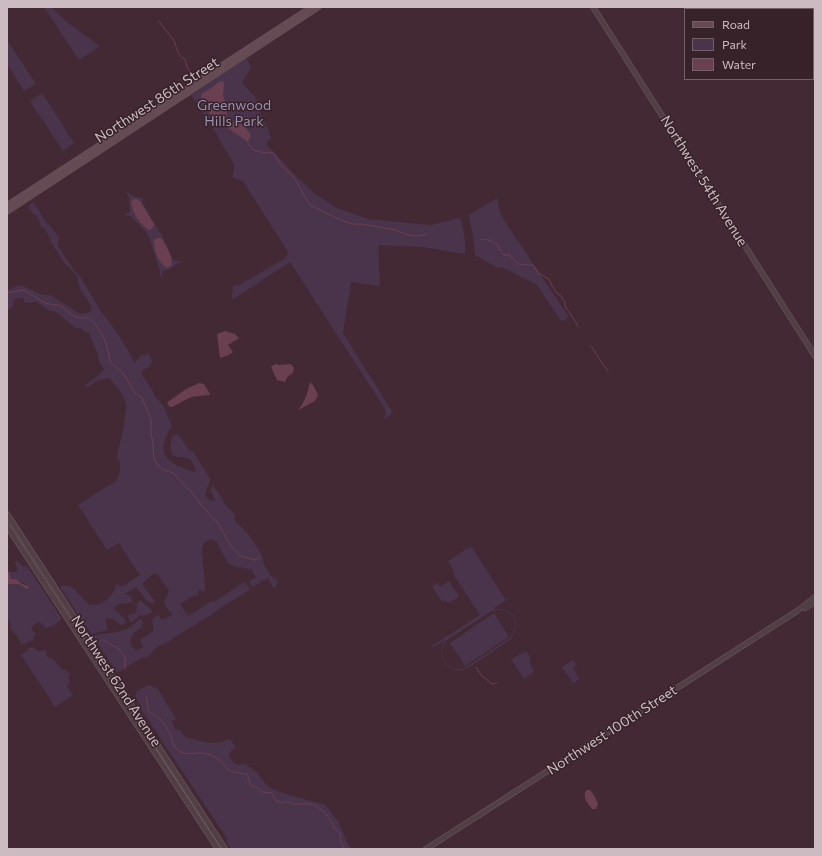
<!DOCTYPE html>
<html>
<head>
<meta charset="utf-8">
<style>
  body { margin:0 }
  #map { position:relative; width:822px; height:856px; overflow:hidden; background:#422933; font-family:Commissioner,sans-serif }
  canvas { display:block }
  .frame { position:absolute; inset:0; border:8px solid #ccbbc1; pointer-events:none }
  .legend { position:absolute; left:684px; top:8px; width:130px; height:72px; box-sizing:border-box; background:#38222a; border:1px solid #735f66; margin:0; padding:5px 7px; list-style:none; font-size:12px; color:#ccbbc1 }
  .legend li { display:flex; align-items:center; gap:8px; height:20px }
  .legend b { width:20px; border:1px solid #735f66 }
</style>
</head>
<body>
<div id="map">
<canvas width="822" height="856"></canvas>
<div class="frame"></div>
<ul class="legend">
<li><b style="height:5px;background:#654c54"></b>Road</li>
<li><b style="height:11px;background:#4a344b"></b>Park</li>
<li><b style="height:11px;background:#6a4050"></b>Water</li>
</ul>
</div>
<script>
const context = document.querySelector('canvas').getContext('2d');
context.lineJoin = 'round';
function fill(path, color) {
  context.fillStyle = color;
  context.fill(path, 'evenodd');
}
function strokePath(path, color, width, dash) {
  context.strokeStyle = color;
  context.lineWidth = width;
  context.lineCap = dash ? 'butt' : 'round';
  context.setLineDash(dash || []);
  context.stroke(path);
}
function drawText(font, color, halo, rows, align = 'center') {
  context.font = font + ' Commissioner,sans-serif';
  context.lineWidth = 3;
  context.setLineDash([]);
  context.textBaseline = 'middle';
  context.strokeStyle = halo;
  context.fillStyle = color;
  for (const [text, x, y, turn = 0] of rows) {
    context.save();
    context.translate(x, y);
    context.rotate((+turn || 0) * Math.PI / 180);
    context.textAlign = isNaN(turn) ? turn : align;
    if (halo) context.strokeText(text, 0, 0);
    context.fillText(text, 0, 0);
    context.restore();
  }
}
fill(new Path2D(`
  M44,7H51L68,23L100,46L79,60Z
  M7,40L36,84L24,91L7,64Z
  M246,58L251,67L242,83C246,88 251,92 255,97C258,102 259,109 261,115C265,123 269,130 271,138L266,144L295,175L314,193L337,208L368,219L430,225L460,218C464,232 466,240 465,254L423,247L378,245L380,286L351,282L343,333L393,413L384,420L386,413L385,409L290,262L235,298L232,299L233,286L241,284L286,258L288,252L243,181L233,178L234,164L221,143L217,135L191,95Z
  M42,93L74,143L63,151L30,101Z
  M126,191L137,198H143V199L142,202L157,228L159,232L161,233L173,259L176,261L182,262L176,264L170,269L163,271L161,277H160V271L150,240L147,233L130,216L124,215L130,212L129,197ZM134,199L149,217L154,224L151,229C143,228 132,211 131,202ZM161,238L165,243L161,262C157,255 154,248 154,240Z
  M497,198L500,213L504,220L569,317L565,320L561,321L537,285L502,267L498,268L475,255L474,242L469,215Z
  M31,203H34L44,219L59,237L58,246L78,276H80L100,310L113,327L126,347L135,363L141,355L149,354L152,360L150,366L142,371V375L153,391L154,395L158,400L163,405L172,426C153,454 168,464 195,472L196,469L191,460L187,458L177,457L172,455C170,447 170,443 173,435L178,434L188,449L193,452L209,477L210,481L206,491L205,496L209,500L216,501L210,490L213,486L216,489L225,504L235,515L234,520L248,534L262,555L264,565L267,569L271,576L278,581L275,588H274L269,581V579L268,577L266,580L262,581L253,587L249,583L251,580L256,578L251,569L237,567L229,564L221,551L217,542L211,539L204,543L202,548L205,590L203,592L200,590L198,591V595L195,596V595L180,604L188,616L212,601L214,602L244,582L249,587V590L216,611L208,617L173,638L170,641L157,647L148,657L142,658L136,661L117,673L93,636C102,633 112,634 121,631C129,629 134,624 140,619L143,620L142,626C134,633 130,634 131,646L136,650L143,647L140,640L153,631V625L152,619L158,615L162,620L172,615V613L166,608L164,602L169,591L158,575L154,573L142,584L155,601L154,604L147,601L136,587L126,593L127,595L131,597L132,602L124,604L121,603L113,608L124,618L126,623L121,625L113,619L106,618C105,622 107,626 108,630L91,634L60,587C73,580 81,599 90,605C93,604 97,605 100,604C106,602 116,591 116,584L121,586L125,585L141,574H139L119,543L107,550L78,505L106,487L114,483L117,480L120,471V463L117,457C119,445 129,411 125,401C122,392 115,385 109,378L99,380L88,387L84,386L100,374L104,369L100,364L97,352L89,333L85,332L81,328H76L56,312L48,310L37,302L28,303L24,302V298H20L14,299L13,307L7,311V290L17,286H23L42,295H50L79,313L83,314L90,312L92,307C87,298 77,289 78,278L70,268L65,264L51,242V240L45,229L41,227L39,220L36,215L33,214L28,207Z
  M472,547L505,599L509,597V598L493,609C514,607 522,622 511,639C501,646 491,653 480,660C474,663 468,669 461,670C455,671 449,668 445,663C439,656 441,648 445,640L432,648L434,644H435L480,615L454,575L453,569L448,561L466,549V550ZM496,610C512,608 521,623 511,637L465,668C447,673 435,655 447,640L490,612Z
  M16,561H18L23,567L27,566L62,619C58,623 52,627 46,628L39,622L36,623L31,628L36,634L33,637V640L27,642L25,644H21C19,637 14,633 9,627L11,625L7,618V584H19L27,588L29,587C23,582 17,580 10,578L9,572H17C19,569 16,566 15,563Z
  M449,581L458,595V597L449,603L448,602H447L445,600L442,602L432,586L438,583L440,587Z
  M140,600C144,604 150,607 152,612C148,615 145,616 140,615L134,621L130,622L128,616L132,614L136,613L137,604Z
  M494,613L509,637L465,666L450,643Z
  M34,647L37,651L46,650L47,657C55,658 57,664 62,670H65L69,673L70,675L69,676L68,678L70,682L67,687L73,695L55,707L21,655L28,650L29,648Z
  M526,651L530,657V663L534,672L524,679L511,659Z
  M573,660L577,665L573,668L576,672L575,673L579,679L573,683L562,667Z
  M149,685L158,689L176,719L172,721L175,729L180,730L185,737L208,743H218L230,739L236,747L230,752L229,757L236,765L244,764L248,766L257,772L266,785L271,788L279,792L326,805L339,823L348,845L352,849H355H231L226,842L228,840L141,709V707L135,696L137,691Z`), '#4a344b');
fill(new Path2D(`
  M222,81L224,82V86L223,95L227,110L226,123L223,124C212,118 204,109 201,97L202,95V92L204,93L219,82Z
  M235,120C242,123 248,129 251,136L249,140L247,141L228,128L227,124H231Z
  M134,199H136L140,201L154,224V226L151,229L149,230C140,224 132,213 131,202Z
  M157,238H161C166,244 172,256 172,265L167,268C158,263 154,250 154,240Z
  M225,331L235,334L239,338L228,345L233,352L229,355L220,358L217,334Z
  M275,364L279,365L291,364L294,368L293,373L288,376L285,382L277,380L271,367Z
  M310,382L313,385L318,395L315,401L298,410C305,402 308,392 310,382Z
  M199,383L204,384L210,394L209,395L191,397L172,407L169,406L167,403L169,401L186,389Z
  M7,570L9,572L11,579C17,579 17,580 21,583C24,585 26,585 29,587V588L27,589L19,584H7Z
  M587,790H590C594,794 596,799 598,804L596,809H592C588,803 582,798 586,791Z`), '#6a4050');
strokePath(new Path2D(`
  M143,7H144
  M159,21C162,26 173,38 175,43C177,49 178,57 185,59L187,67L191,73
  M247,141L251,148L253,150L265,153L268,152L272,153L275,155L281,165L294,178L310,205L323,211L324,212C336,217 349,226 362,224C373,226 384,228 396,230C399,231 402,233 405,234C412,236 419,237 426,234
  M481,239C487,239 495,241 499,247C500,250 501,252 504,255H510C513,258 514,261 517,263C520,266 529,264 534,266L538,273L549,279L552,286L557,293L560,295L565,302V306L578,326
  M7,293L24,290C31,295 38,299 46,303C50,305 56,304 61,306C65,308 67,312 71,314C76,318 82,318 89,318C102,330 108,344 110,362L123,373L134,392L142,398L151,419V432L153,444L154,459L159,467L164,470L173,473L187,488L191,491L197,499L201,505L212,517L217,522L231,546L241,556L255,560L260,557
  M591,346C597,354 601,363 608,371
  M103,640L119,649L125,658V669
  M476,667L481,675L492,684L497,683
  M146,696L149,712C160,717 166,724 171,736C172,739 173,744 175,747C183,758 196,751 207,754C212,755 219,759 223,763C225,765 226,768 229,770C233,773 241,773 247,774L251,786L258,788L262,792L272,793L276,801L283,803C288,800 289,803 294,804C299,805 305,803 310,804C319,805 332,819 334,828C345,834 337,840 345,849`), '#6a4050', 1);
const tertiary = new Path2D(`
  M593,7L815,356
  M797,7V9
  M802,7V9
  M813,45L815,49
  M813,57L815,60
  M7,514L225,849
  M7,526L218,849
  M805,608L815,602
  M426,849L797,611L815,597`);
const secondary = new Path2D(`
  M7,205L311,7
  M7,212L319,7`);
strokePath(tertiary, '#6d5960', 6);
strokePath(secondary, '#5c474e', 6);
strokePath(tertiary, '#523e45', 5);
strokePath(secondary, '#654c54', 5.5);
drawText('14px', '#ccbbc1', '#38222a', [
  ["Northwest 86th Street",157,100,-33],
  ["Northwest 54th Avenue",704,181,58],
  ["Northwest 62nd Avenue",116,681,57],
  ["Northwest 100th Street",612,730,-33]
]);
drawText('14px', '#9890af', '#38222a', [
  ["Greenwood",234,105],
  ["Hills Park",234,121]
]);
</script>
</body>
</html>
